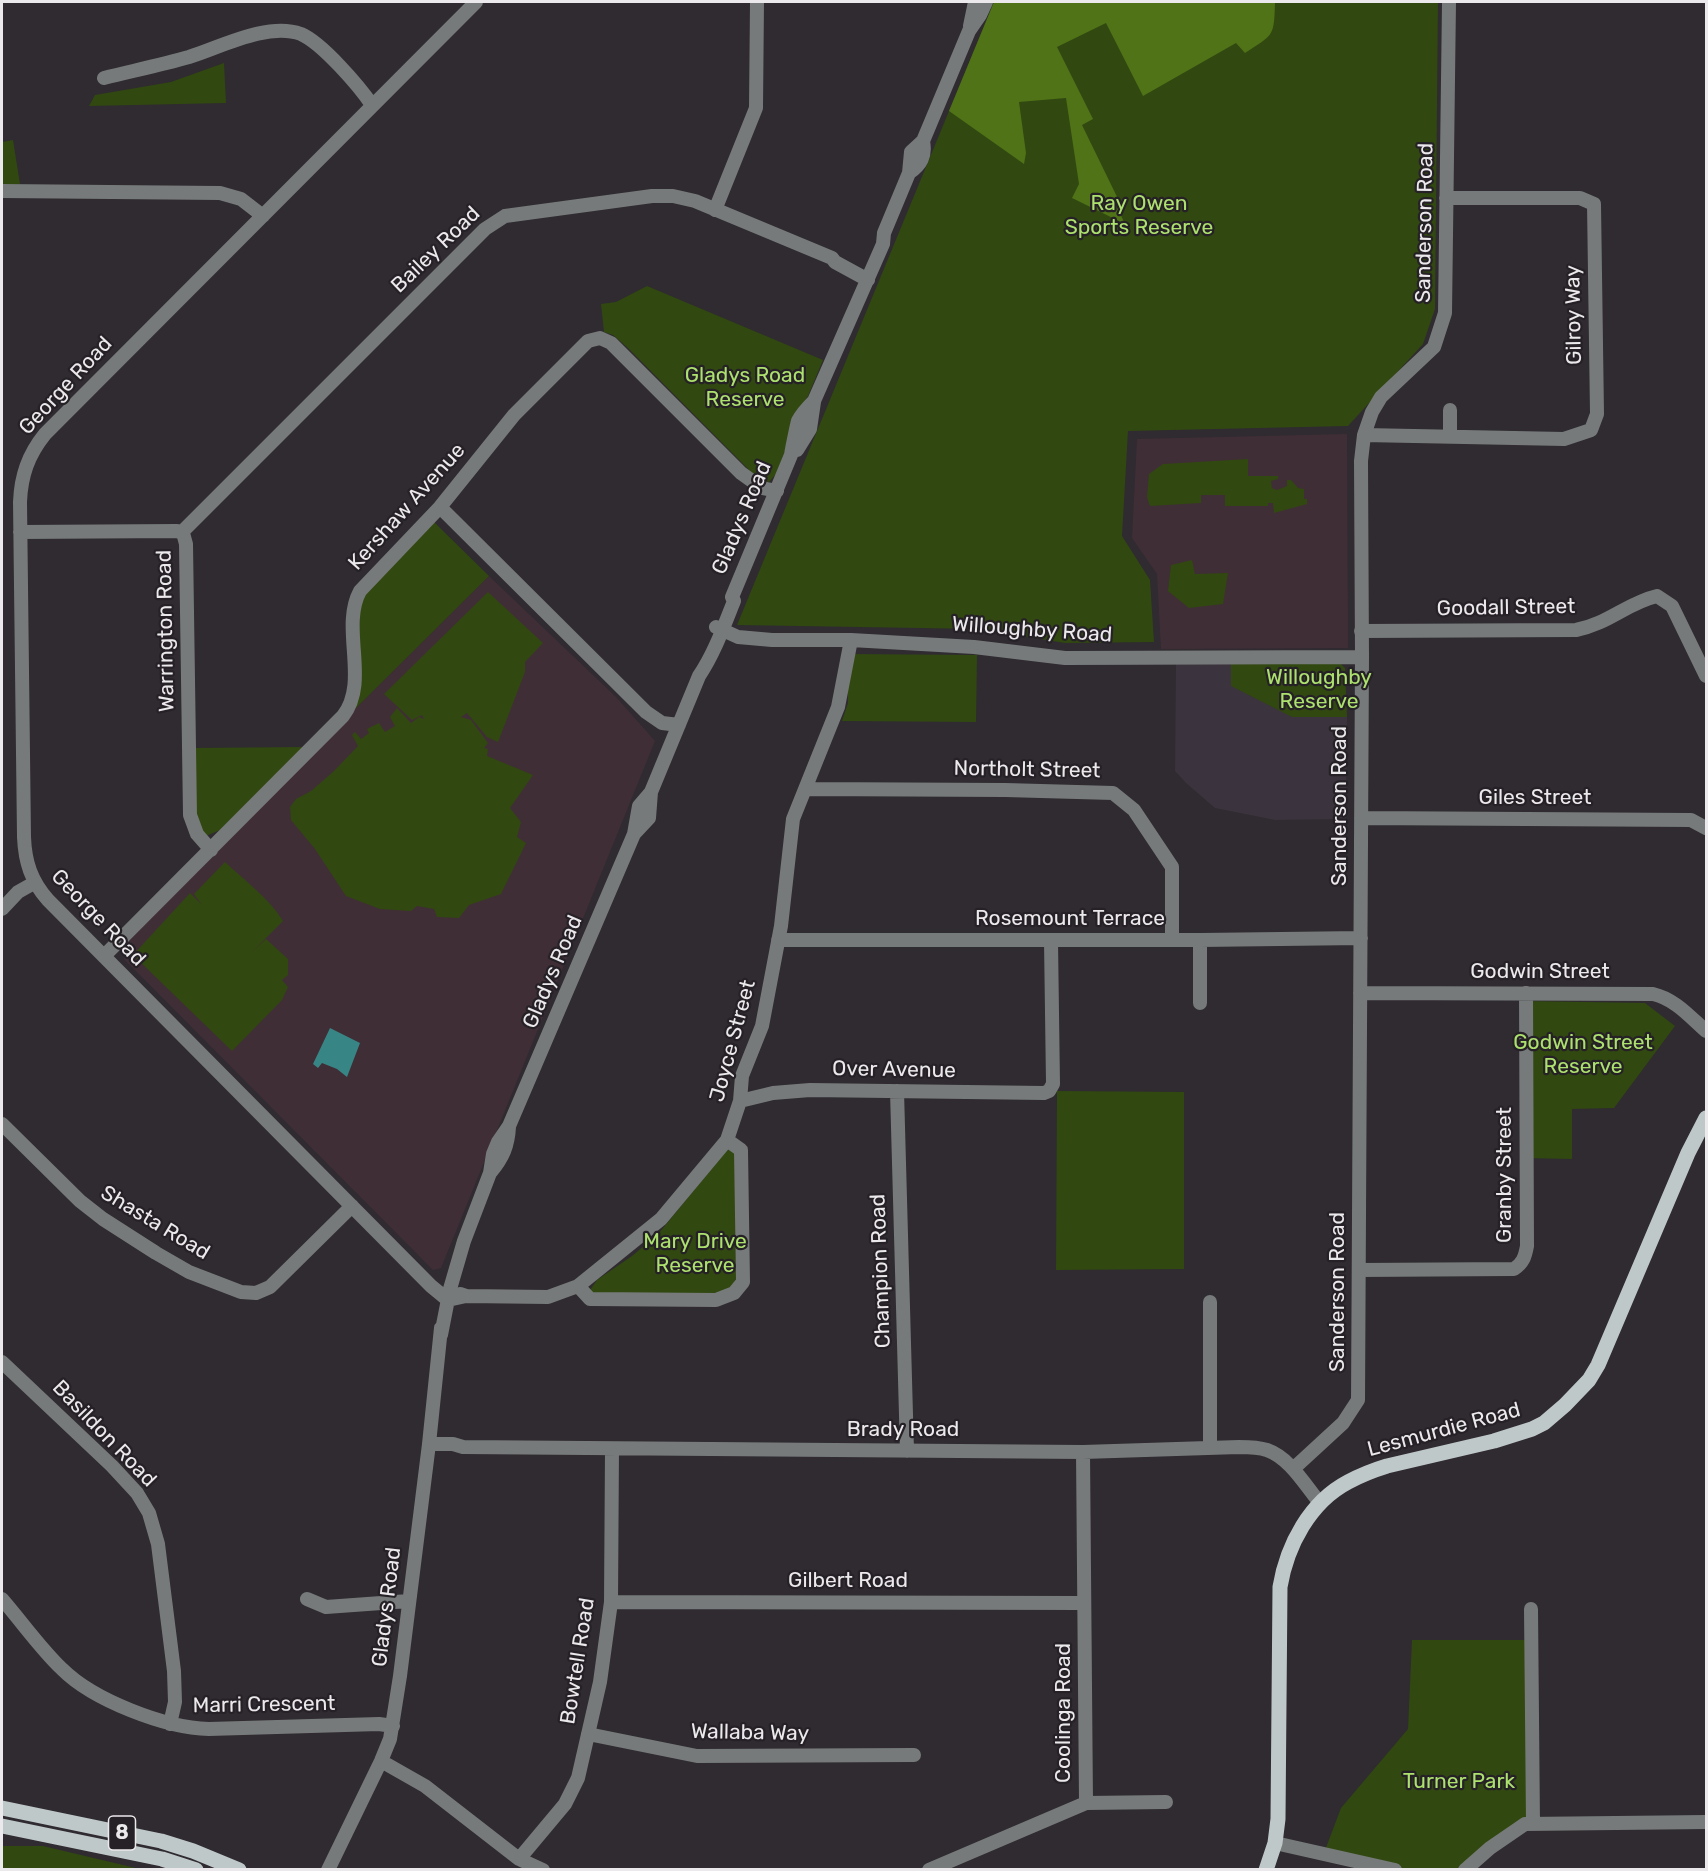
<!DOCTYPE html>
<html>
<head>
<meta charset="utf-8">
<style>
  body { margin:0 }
  #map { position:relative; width:1708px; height:1871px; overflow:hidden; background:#2f2b30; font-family:Rubik,sans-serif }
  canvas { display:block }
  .frame { position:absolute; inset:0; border:3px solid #ece9ec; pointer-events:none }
</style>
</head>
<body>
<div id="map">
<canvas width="1708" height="1871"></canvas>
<div class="frame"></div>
</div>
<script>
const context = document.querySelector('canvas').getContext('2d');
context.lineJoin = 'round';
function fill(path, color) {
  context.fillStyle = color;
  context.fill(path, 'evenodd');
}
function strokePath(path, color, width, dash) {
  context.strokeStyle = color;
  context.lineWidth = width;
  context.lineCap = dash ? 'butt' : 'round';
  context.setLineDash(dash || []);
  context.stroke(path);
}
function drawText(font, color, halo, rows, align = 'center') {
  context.font = font + ' Rubik,sans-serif';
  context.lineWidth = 4.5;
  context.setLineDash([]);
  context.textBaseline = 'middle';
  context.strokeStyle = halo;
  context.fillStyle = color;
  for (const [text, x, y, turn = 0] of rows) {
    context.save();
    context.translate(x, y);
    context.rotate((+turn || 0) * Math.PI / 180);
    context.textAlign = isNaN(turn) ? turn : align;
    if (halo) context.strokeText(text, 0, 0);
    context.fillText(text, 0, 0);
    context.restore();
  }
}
fill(new Path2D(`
  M1176,661L1229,662L1292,717H1347L1346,819L1275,820L1215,808L1186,783L1175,771Z`), '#3b333d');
fill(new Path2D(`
  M1347,434L1348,648L1161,649L1157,574L1132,538L1137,439Z
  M489,576L616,697L655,741L441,1268L433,1270L124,959V946L352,712Z`), '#402e36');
fill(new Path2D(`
  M994,2H1438L1435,309L1423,344L1348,426L1128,431L1122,536L1150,580L1154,642L1065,643L980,629L737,625Z
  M224,63L226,103L89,106L95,95L171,82Z
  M13,140L20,184L2,186V142Z
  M647,286L823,360L808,396L793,419L792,434L776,474L769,482L760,481L628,348L613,335L604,332L601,304L616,302Z
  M1248,459V476H1278V479L1271,481L1272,488L1277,490L1287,486V480H1291L1298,488L1304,489V499H1307V504L1274,513L1273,503H1268V506H1225V495H1201V503L1150,506L1147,497L1149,474L1163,464Z
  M434,522L489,576L352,712L355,600Z
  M1192,560L1195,574L1228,573L1223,604L1189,608L1168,591L1171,565Z
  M488,592L543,643L525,662V672L498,742L487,737L467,713L461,717L471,720L488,743L484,748L488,749L487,756L533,775L510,808L521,822L517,837L526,843L501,894L469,905L459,918L437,917L434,909L417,906L411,911L380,909L346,896L315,849L291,820L290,807L296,799L311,791L334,771L358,746L352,735L355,732L361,739L369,733L367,729L379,723L385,732L395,726L390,717L397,708L411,723L419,717L424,719L422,715L412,720L384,694Z
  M848,654L977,655L976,722L842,721L848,703Z
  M1231,663H1340L1345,668L1347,717H1292L1231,686Z
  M303,747L220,830L206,836L195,819L192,748Z
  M225,862C244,880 269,898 283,921L252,952L266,939L288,959V975L282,980L288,987L282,1000L232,1051L133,955L190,893L202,905L194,894Z
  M1523,1001L1645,1003L1675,1026L1614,1108L1572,1109V1159L1521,1158Z
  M1057,1091L1184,1092V1269L1056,1270Z
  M727,1150H732L735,1153V1163L736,1279L733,1286L719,1294H594L590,1290L597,1280L632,1256L659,1233Z
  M1412,1640H1531L1533,1824L1465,1869H1408L1324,1853L1341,1808L1408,1729Z
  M2,1846H43L140,1869H2Z`), '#314811');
fill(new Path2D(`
  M994,2H1275C1274,37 1274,34 1245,53L1236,43L1143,96L1106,23L1057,47L1093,119L1082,125L1122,207L1118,209L1125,224L1072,198L1079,184L1066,98L1019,102L1026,153L1024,164L949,111Z`), '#4f7316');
fill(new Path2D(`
  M330,1028L360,1043L347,1077L337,1069L322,1063L318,1068L313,1064Z`), '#388586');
strokePath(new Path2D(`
  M970,26L975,2
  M104,78C132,71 161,65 189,57C221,47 267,22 301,34C322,43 359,86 372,105
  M909,173C921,165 926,156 923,141L969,31L980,15L986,2
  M2,191L220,193L241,199L263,216
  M715,210L756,108L757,2
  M1450,410V436
  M1364,435L1564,439L1591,430L1597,414L1594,204L1580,198H1446
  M797,450L810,429L814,402
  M440,507L646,712L662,723L679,725
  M20,532L177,531L183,533L186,544L190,815L197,834L211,850
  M182,532L485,229L505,216L652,196H673L695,201L832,258L835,262L868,280
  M716,627L738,637L772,640H851L974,647L1065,658L1362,657
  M1361,631L1576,630C1608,624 1627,603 1657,596L1672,606L1706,676
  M807,789L1005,790L1113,793L1134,810L1172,867V940
  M1361,818L1691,820L1706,828
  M634,834L649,818L651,792
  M2,909L18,892L34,883
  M778,940H1200L1361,938
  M104,956L343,716C370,681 340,628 360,591L440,507L514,415L588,341L600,338L611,343L741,473L762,488L777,491
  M1360,993L1653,994C1675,999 1690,1017 1706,1031
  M1200,1003V940
  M897,1091L907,1451
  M740,1101L773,1093L810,1090L1044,1093L1049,1091L1053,1084L1051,941
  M2,1124L80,1201L103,1219L156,1253L189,1272L241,1292L256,1293L270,1287L352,1206
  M491,1172C503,1157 508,1146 509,1127
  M1359,1270L1514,1269C1523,1263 1525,1257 1527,1246L1526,993
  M578,1286L590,1299L716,1300L734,1293L743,1282L741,1150L727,1140
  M460,1294L466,1296L548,1297L578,1286L661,1219L727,1140L740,1101L742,1076L762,1026L781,926L793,819L838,707L851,640
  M466,1296L448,1300L431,1286L48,900C31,881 25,862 24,837L20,502C21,476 28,455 45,434L476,2
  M1210,1302V1447
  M441,1335L450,1289L464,1241L490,1173L493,1154L498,1142L509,1126L634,834L639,806L651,792L699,676C714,654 724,626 734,601L732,597L791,455C791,453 797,424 798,421C801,415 809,406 814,401L883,244L884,233L909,173L911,152L923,141
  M2,1362L112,1466L137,1493L149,1513L158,1544L174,1671L175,1702L170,1724
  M429,1444H453L463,1447L1083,1452L1239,1447C1248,1447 1258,1447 1267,1450C1290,1458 1305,1485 1320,1503
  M1293,1469L1343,1423L1358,1400L1362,657L1361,461L1364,435L1372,412L1381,397L1434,347L1445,313L1449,2
  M2,1599C22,1622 40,1648 62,1669C93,1700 165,1728 209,1729L379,1724L393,1726
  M307,1599L326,1607L409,1601
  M611,1602L1084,1603
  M1531,1609L1533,1824
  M588,1734L697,1756L914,1755
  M381,1761L425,1786L519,1859L543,1870
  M1086,1803L1166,1802
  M1275,1843L1395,1870
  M519,1859L565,1804L578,1778L600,1682L611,1602L612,1449
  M328,1870L381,1761L390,1739L400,1676L429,1444L441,1328
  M929,1870L1086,1803L1083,1452
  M1465,1870L1490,1848L1525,1824L1706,1822`), '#767a7a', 14);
strokePath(new Path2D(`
  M2,1808L161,1841L193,1851L239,1870
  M2,1826L162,1859L196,1870
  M1266,1870L1275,1843L1278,1819L1280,1587C1287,1545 1310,1502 1348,1482C1361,1475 1374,1470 1387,1466L1494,1441L1532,1429L1544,1423L1565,1405L1589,1380L1598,1365L1688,1153L1706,1118`), '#bfc8c8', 15);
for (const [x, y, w] of [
  [122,1833,27]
]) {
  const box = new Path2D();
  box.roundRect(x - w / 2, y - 17, w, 34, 4.5);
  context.fillStyle = '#252126';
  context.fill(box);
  strokePath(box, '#ece9ec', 1.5);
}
drawText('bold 20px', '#ece9ec', null, [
  ["8",122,1833]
]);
drawText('21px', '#ade16e', '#252126', [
  ["Ray Owen",1139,204],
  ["Sports Reserve",1139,228],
  ["Gladys Road",745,376],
  ["Reserve",745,400],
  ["Willoughby",1319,678],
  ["Reserve",1319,702],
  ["Godwin Street",1583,1043],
  ["Reserve",1583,1067],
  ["Mary Drive",695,1242],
  ["Reserve",695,1266],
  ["Turner Park",1459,1782]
]);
drawText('21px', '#ece9ec', '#252126', [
  ["Sanderson Road",1425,223,-89],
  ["Bailey Road",436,250,-44],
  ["Gilroy Way",1574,315,-91],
  ["George Road",66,386,-47],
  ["Kershaw Avenue",407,507,-48],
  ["Gladys Road",742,518,-67],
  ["Goodall Street",1506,608,-1],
  ["Willoughby Road",1032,630,4],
  ["Warrington Road",166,631,-91],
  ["Northolt Street",1027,770,1],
  ["Giles Street",1535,798],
  ["Sanderson Road",1340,806,-90],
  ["George Road",98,918,46],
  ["Rosemount Terrace",1070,919],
  ["Gladys Road",553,972,-67],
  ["Godwin Street",1540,972],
  ["Joyce Street",733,1041,-75],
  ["Over Avenue",894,1070,1],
  ["Granby Street",1505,1175,-90],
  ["Shasta Road",155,1223,31],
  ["Champion Road",881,1271,-92],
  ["Sanderson Road",1338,1292,-90],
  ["Brady Road",903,1430],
  ["Lesmurdie Road",1444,1430,-15],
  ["Basildon Road",104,1434,46],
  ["Gilbert Road",848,1581],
  ["Gladys Road",387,1607,-83],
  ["Bowtell Road",578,1661,-81],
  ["Marri Crescent",264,1705,-1],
  ["Coolinga Road",1064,1713,-90],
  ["Wallaba Way",750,1733,1]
]);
</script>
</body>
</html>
